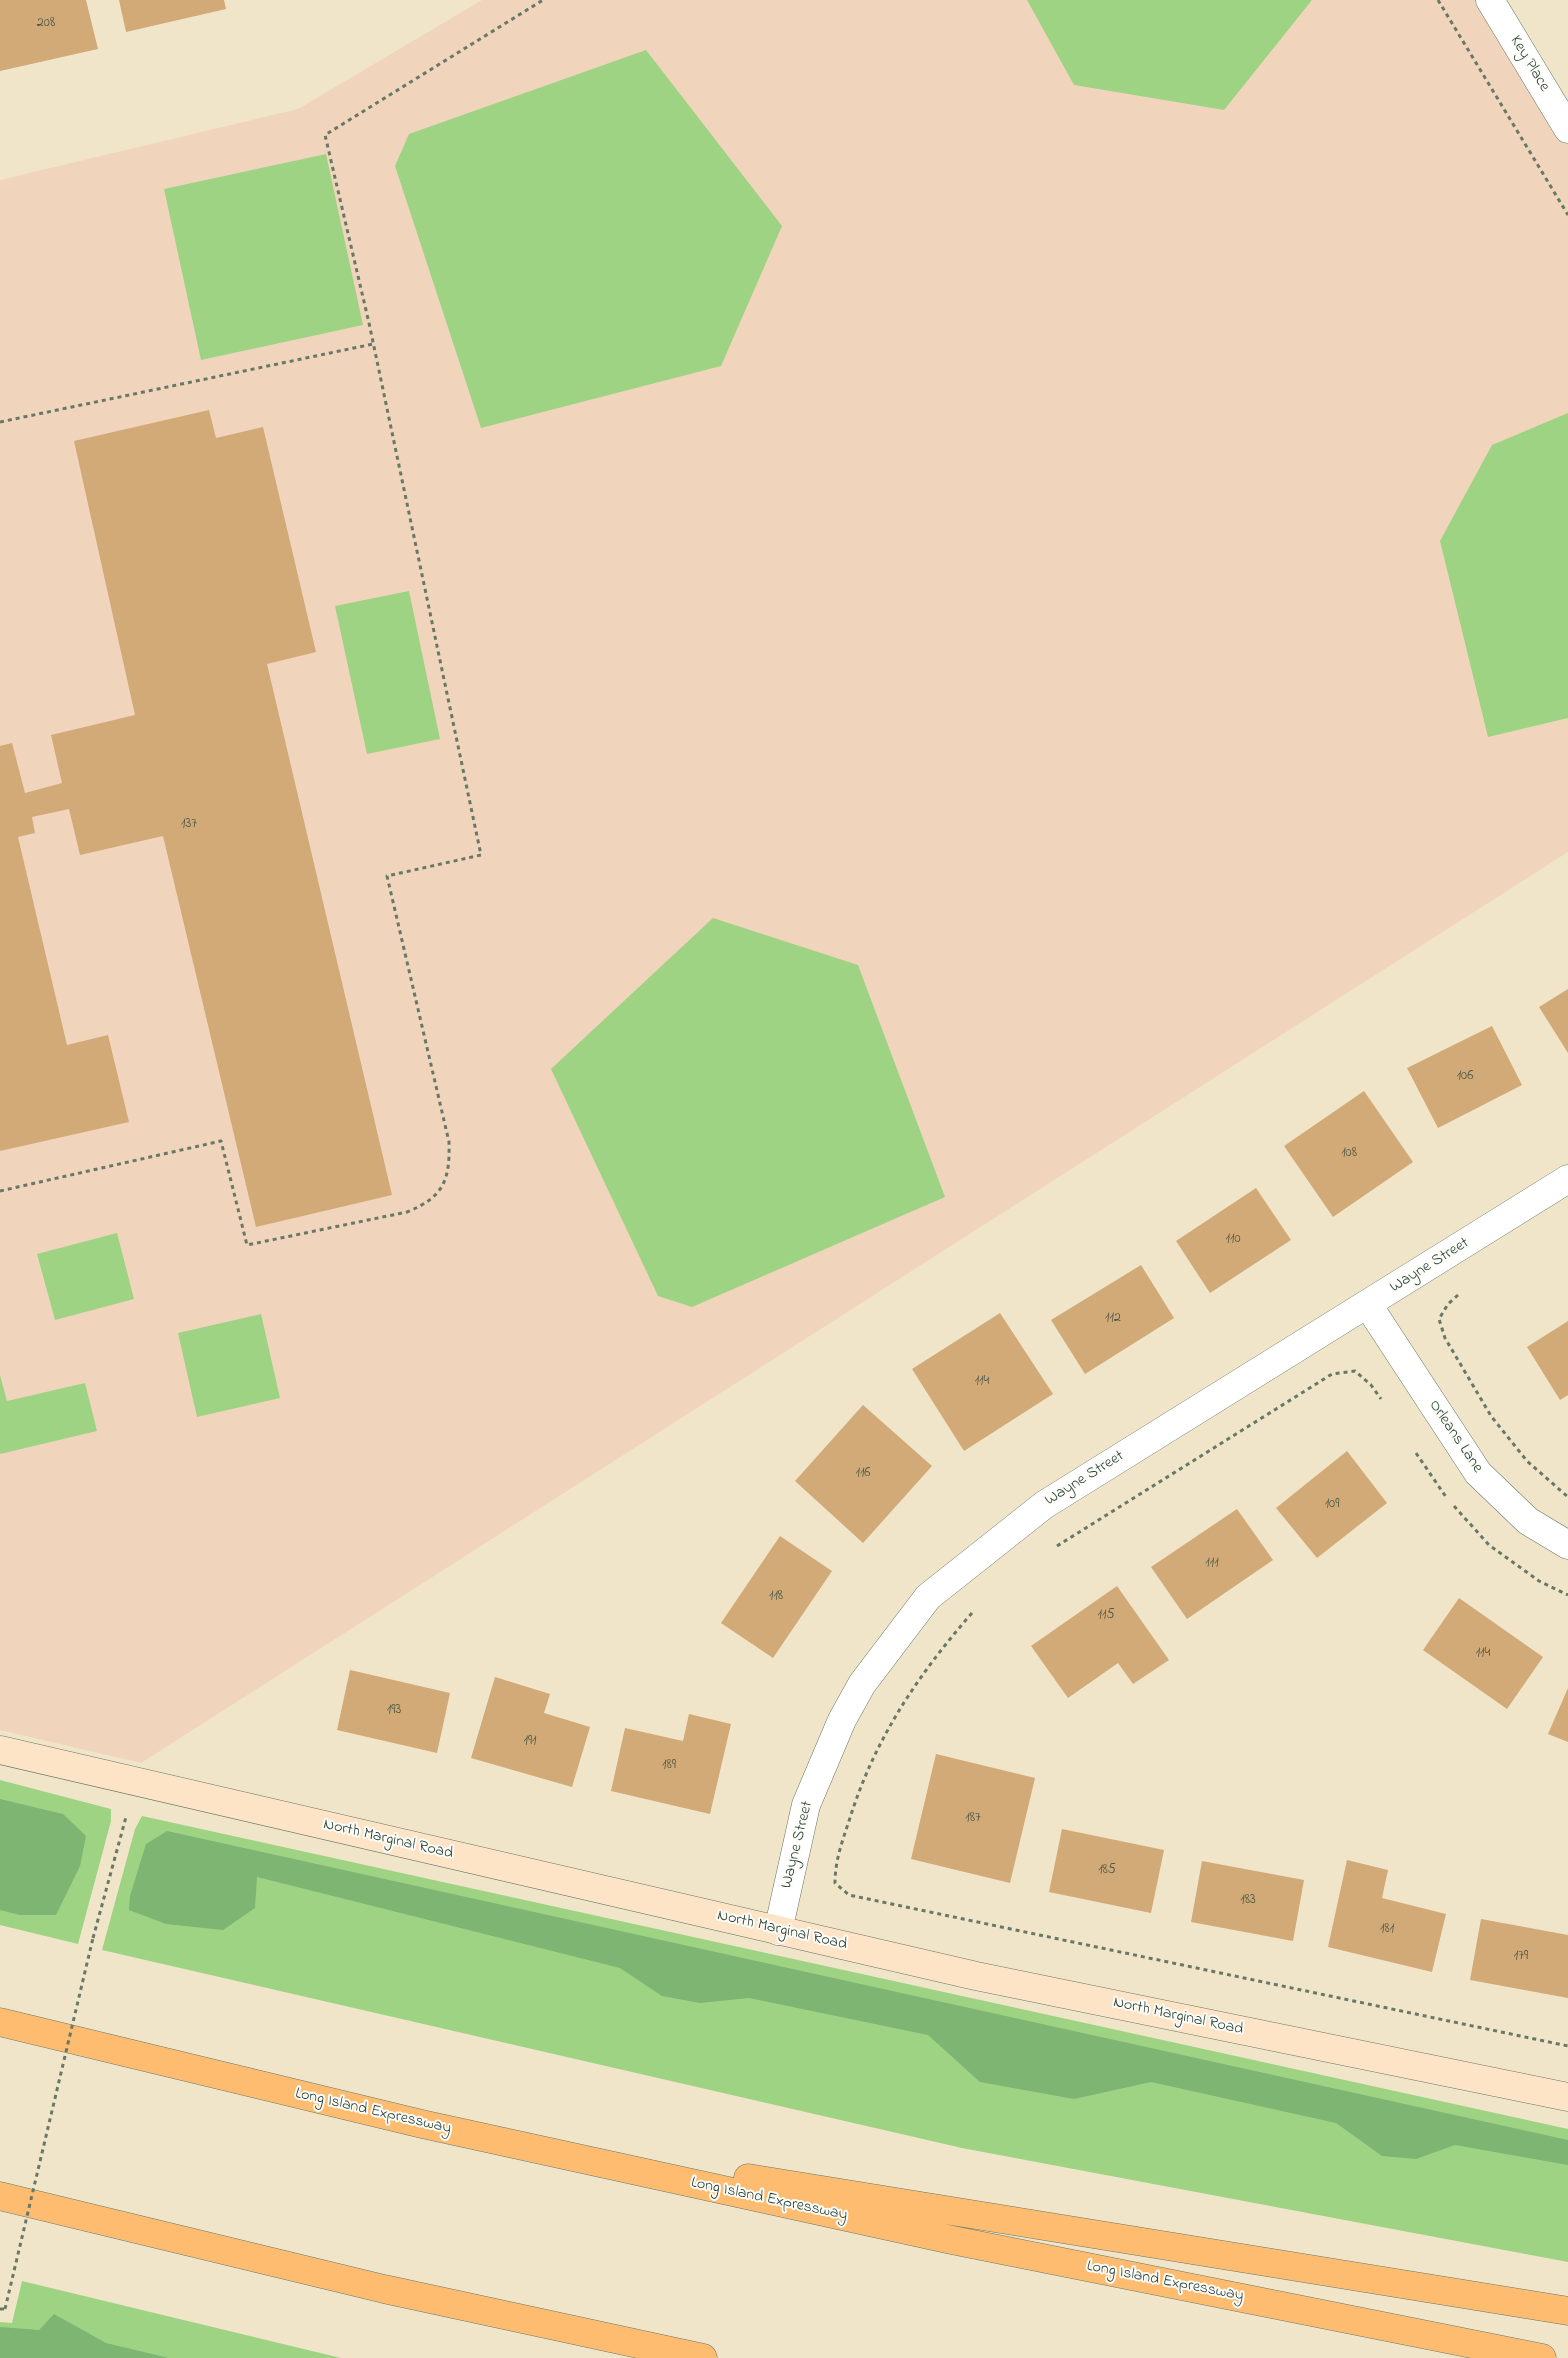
<!DOCTYPE html>
<html>
<head>
<meta charset="utf-8">
<style>
  body { margin:0 }
  canvas { display:block; background:#f0e5c9 }
</style>
</head>
<body>
<canvas width="1568" height="2358"></canvas>
<script>
const context = document.querySelector('canvas').getContext('2d');
context.lineJoin = 'round';
function fill(path, color) {
  context.fillStyle = color;
  context.fill(path, 'evenodd');
}
function strokePath(path, color, width, dash) {
  context.strokeStyle = color;
  context.lineWidth = width;
  context.lineCap = dash ? 'butt' : 'round';
  context.setLineDash(dash || []);
  context.stroke(path);
}
function drawText(font, color, halo, rows, align = 'center') {
  context.font = font + ' "Indie Flower",sans-serif';
  context.lineWidth = 4;
  context.setLineDash([]);
  context.textBaseline = 'middle';
  context.strokeStyle = halo;
  context.fillStyle = color;
  for (const [text, x, y, turn = 0] of rows) {
    context.save();
    context.translate(x, y);
    context.rotate((+turn || 0) * Math.PI / 180);
    context.textAlign = isNaN(turn) ? turn : align;
    if (halo) context.strokeText(text, 0, 0);
    context.fillText(text, 0, 0);
    context.restore();
  }
}
fill(new Path2D(`
  M482,0H1482L1568,143V852L141,1763L0,1730V180L298,109Z`), '#f0d5bc');
fill(new Path2D(`
  M1027,0H1312L1224,110L1074,85Z
  M646,50L782,226L721,366L481,428L395,166L409,134Z
  M326,154L363,325L201,360L164,189Z
  M1568,413V718L1488,737L1440,541L1492,445Z
  M409,591L440,739L367,754L335,606Z
  M713,918L858,965L945,1197L692,1307L658,1296L551,1069Z
  M117,1233L134,1299L55,1320L37,1254Z
  M261,1314L280,1398L197,1417L178,1333Z
  M0,1375L7,1401L85,1383L97,1431L0,1454Z
  M0,1780L111,1809V1821L78,1944L0,1925Z
  M142,1816L1568,2129V2262L962,2148L102,1950L135,1829Z
  M22,2281L341,2358H0V2322L12,2323Z`), '#9ed384');
fill(new Path2D(`
  M0,1799L63,1814L86,1836L80,1866L56,1915H20L0,1910Z
  M167,1831L1568,2140V2165L1455,2145L1416,2159L1382,2156L1336,2123L1151,2082L1074,2099L980,2082L928,2035L749,1998L700,2003L662,1996L620,1968L257,1877L255,1908L223,1930L166,1924L129,1910L130,1896L146,1844Z
  M54,2314L106,2343L169,2358H0V2327L39,2330Z`), '#7eb572');
fill(new Path2D(`
  M0,0H86L98,49L0,71Z
  M119,0H224L226,9L126,32Z
  M209,410L216,438L263,427L316,652L267,664L392,1195L256,1227L163,836L80,855L69,809L32,817L35,833L18,837L67,1045L108,1035L129,1122L0,1151V746L12,743L25,793L62,783L51,735L135,715L74,441Z
  M1568,989V1053L1539,1007Z
  M1492,1026L1522,1085L1438,1128L1407,1068Z
  M1364,1091L1413,1162L1333,1217L1284,1146Z
  M1256,1188L1291,1240L1210,1293L1176,1241Z
  M1141,1265L1174,1318L1085,1374L1051,1320Z
  M1000,1313L1053,1394L964,1451L912,1369Z
  M1568,1321V1395L1560,1400L1527,1347Z
  M863,1405L932,1466L863,1543L795,1481Z
  M1347,1451L1387,1503L1317,1558L1276,1508Z
  M1237,1509L1273,1560L1187,1619L1151,1567Z
  M780,1536L832,1571L773,1658L721,1623Z
  M1117,1586L1169,1660L1133,1684L1118,1663L1068,1698L1031,1646Z
  M1459,1598L1543,1657L1507,1709L1423,1650Z
  M350,1670L450,1693L437,1753L337,1730Z
  M495,1677L550,1694L544,1713L590,1727L572,1787L471,1758Z
  M1568,1688V1742L1548,1734Z
  M689,1714L731,1724L710,1814L611,1791L625,1728L683,1741Z
  M936,1754L1035,1778L1010,1883L911,1859Z
  M1062,1829L1164,1850L1151,1913L1049,1892Z
  M1347,1860L1388,1870L1382,1898L1446,1914L1432,1972L1328,1947Z
  M1202,1861L1304,1880L1293,1941L1191,1922Z
  M1481,1919L1568,1935V1998L1470,1980Z`), '#d1aa78');
const minor = new Path2D(`
  M1490,0L1568,129
  M1368,1305L1478,1473L1528,1521L1568,1545
  M778,1931L806,1805L842,1720L862,1684L928,1597L1044,1505L1568,1179`);
const secondary = new Path2D(`
  M0,1750L976,1976L1568,2097`);
const motorway = new Path2D(`
  M0,2022L422,2124L952,2240L1542,2358
  M748,2178L1568,2311
  M0,2196L384,2289L703,2358`);
strokePath(minor, '#687868', 29);
strokePath(secondary, '#687868', 29);
strokePath(motorway, '#687868', 29);
strokePath(new Path2D(`
  M1438,0L1568,215
  M0,422L373,344
  M0,1191L221,1141L247,1245L407,1212C444,1197 450,1180 449,1142L387,876L481,855L369,323L325,135L543,0
  M1458,1295L1448,1304L1439,1319L1445,1338L1491,1416L1527,1461L1568,1497
  M1416,1453L1446,1497
  M1454,1506L1489,1545L1539,1581L1568,1595
  M1057,1546L1332,1374L1355,1371L1371,1385L1381,1399
  M972,1613C917,1676 874,1740 849,1821C842,1842 835,1861 835,1883L849,1895L1568,2046
  M93,1938L126,1817
  M0,2309H5`), '#687868', 3, [4, 4]);
strokePath(minor, '#fff', 28);
strokePath(secondary, '#fee4c6', 28);
strokePath(motorway, '#fdbc70', 28);
strokePath(new Path2D(`
  M5,2309L93,1938`), '#687868', 3, [4, 4]);
drawText('14px', '#4c5845', null, [
  ["208",46,24],
  ["137",189,825],
  ["106",1465,1077],
  ["108",1349,1154],
  ["110",1233,1240],
  ["112",1113,1319],
  ["114",982,1382],
  ["116",863,1474],
  ["109",1332,1505],
  ["111",1212,1564],
  ["118",776,1597],
  ["115",1106,1616],
  ["114",1483,1654],
  ["193",394,1711],
  ["191",530,1742],
  ["189",669,1766],
  ["187",973,1819],
  ["185",1107,1871],
  ["183",1248,1901],
  ["181",1387,1930],
  ["179",1521,1957]
]);
drawText('16px', '#1f3d34', '#fdfcf7', [
  ["Key Place",1529,64,59],
  ["Wayne Street",1430,1266,-32],
  ["Orleans Lane",1455,1437,56],
  ["Wayne Street",1085,1479,-32],
  ["North Marginal Road",388,1840,13],
  ["Wayne Street",798,1845,-76],
  ["North Marginal Road",782,1931,13],
  ["North Marginal Road",1178,2017,12],
  ["Long Island Expressway",373,2112,13],
  ["Long Island Expressway",769,2200,12],
  ["Long Island Expressway",1165,2282,11]
]);
</script>
</body>
</html>
